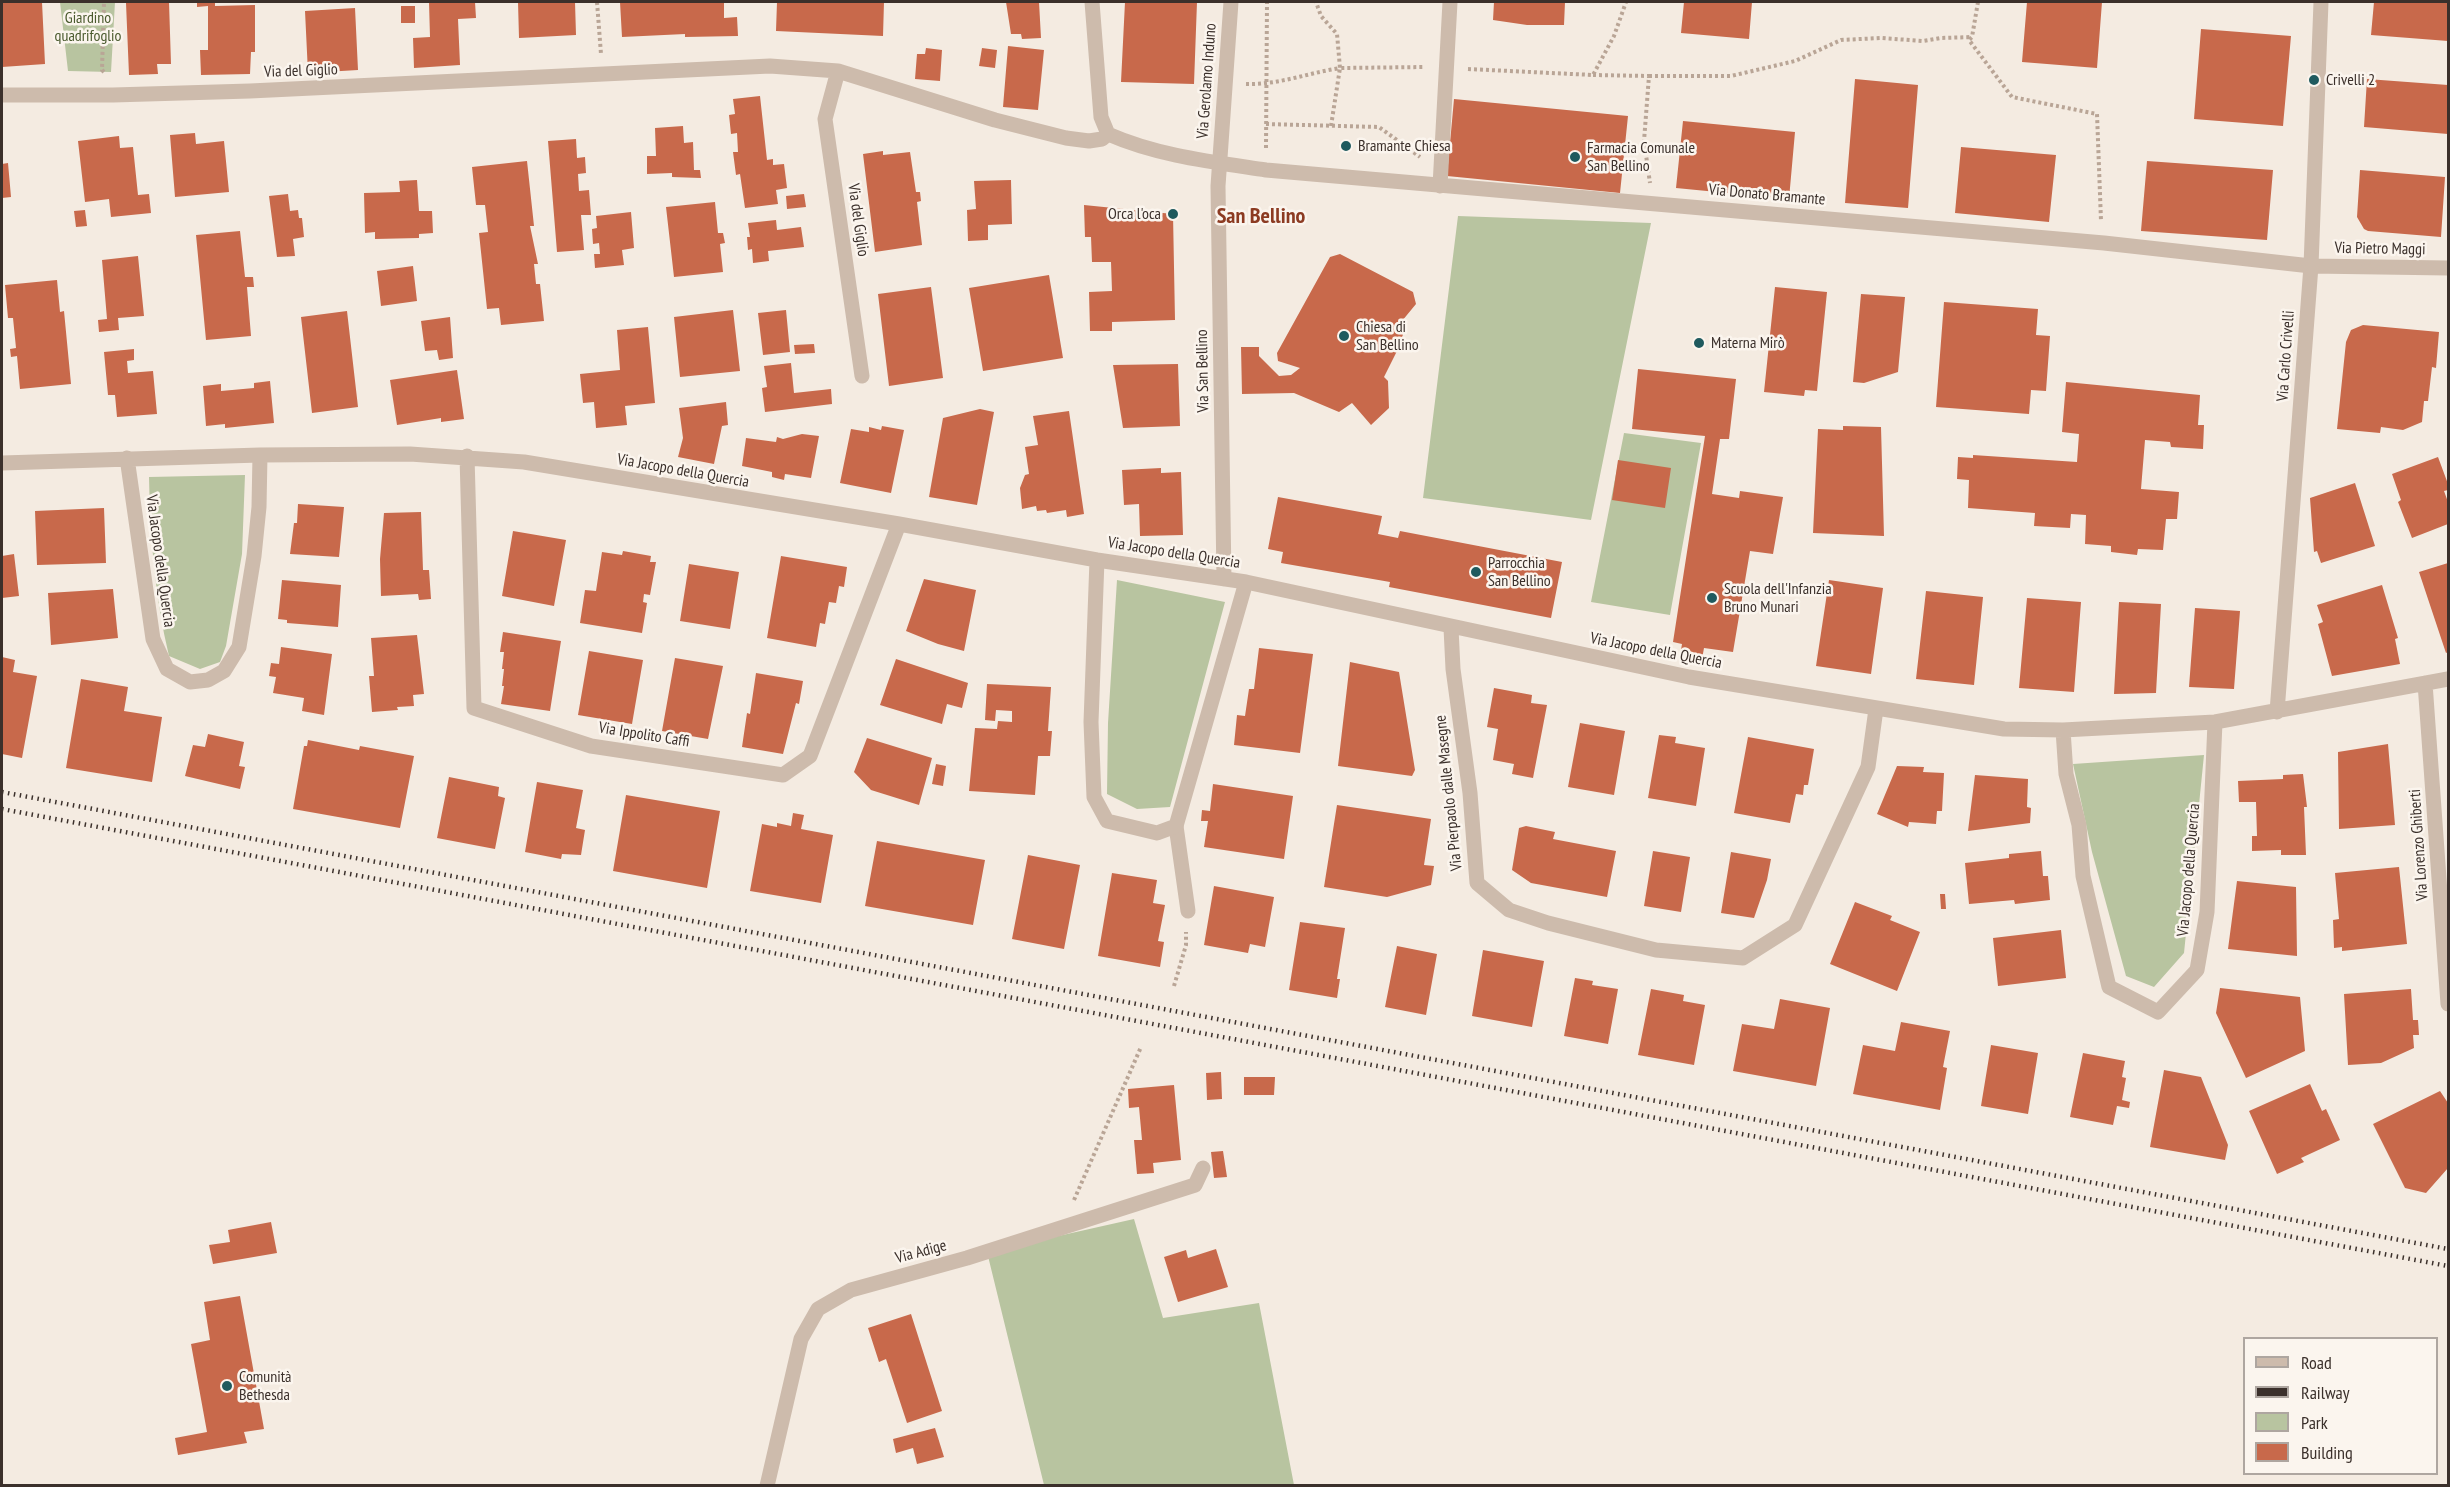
<!DOCTYPE html>
<html>
<head>
<meta charset="utf-8">
<style>
  body { margin:0 }
  #map { position:relative; width:2450px; height:1487px; overflow:hidden; background:#f4ebe1; font-family:"PT Sans Narrow",sans-serif }
  canvas { display:block }
  .frame { position:absolute; inset:0; border:3px solid #3b302b; pointer-events:none }
  .legend { position:absolute; left:2243px; top:1337px; width:195px; height:138px; box-sizing:border-box; background:#fbf5ee; border:2px solid #aea6a0; margin:0; padding:8px 10px; list-style:none; font-size:18px; color:#3b302b }
  .legend li { display:flex; align-items:center; gap:12px; height:30px }
  .legend b { width:30px; border:2px solid #aea6a0 }
</style>
</head>
<body>
<div id="map">
<canvas width="2450" height="1487"></canvas>
<div class="frame"></div>
<ul class="legend">
<li><b style="height:8px;background:#cdbbac"></b>Road</li>
<li><b style="height:8px;background:#3b302b"></b>Railway</li>
<li><b style="height:16px;background:#b8c4a0"></b>Park</li>
<li><b style="height:16px;background:#c8694b"></b>Building</li>
</ul>
</div>
<script>
const context = document.querySelector('canvas').getContext('2d');
context.lineJoin = 'round';
function fill(path, color) {
  context.fillStyle = color;
  context.fill(path, 'evenodd');
}
function strokePath(path, color, width, dash) {
  context.strokeStyle = color;
  context.lineWidth = width;
  context.lineCap = dash ? 'butt' : 'round';
  context.setLineDash(dash || []);
  context.stroke(path);
}
function drawText(font, color, halo, rows, align = 'center') {
  context.font = font + ' "PT Sans Narrow",sans-serif';
  context.lineWidth = 5;
  context.setLineDash([]);
  context.textBaseline = 'middle';
  context.strokeStyle = halo;
  context.fillStyle = color;
  for (const [text, x, y, turn = 0] of rows) {
    context.save();
    context.translate(x, y);
    context.rotate((+turn || 0) * Math.PI / 180);
    context.textAlign = isNaN(turn) ? turn : align;
    if (halo) context.strokeText(text, 0, 0);
    context.fillText(text, 0, 0);
    context.restore();
  }
}
fill(new Path2D(`
  M60,2H115L111,72L68,71Z
  M1458,216L1651,223L1591,520L1423,498Z
  M1624,433L1701,443L1670,615L1591,602Z
  M245,475L242,554L226,646L220,662L200,669L169,656C155,598 150,537 149,477Z
  M1117,580L1225,602L1170,807L1137,809L1107,794L1108,723Z
  M2204,755L2184,953L2154,987L2126,976L2092,852L2073,764Z
  M1134,1219L1163,1318L1259,1303L1294,1485H1044L987,1252Z`), '#b8c4a0');
fill(new Path2D(`
  M2,2H42L45,64L2,67Z
  M169,2L171,64H157L158,74L129,75L126,3Z
  M197,2H215V6L255,5V52H251L250,74L201,75L200,50H208V6L197,7Z
  M429,2H475L476,18L458,19L460,65L414,68L413,38L430,37Z
  M518,2H575L576,35L519,38Z
  M620,2L664,3L724,2V18L737,17L738,36L685,37V34L622,37Z
  M777,2H884L883,36L776,31Z
  M1006,2H1039L1041,38L1022,39L1021,34H1011Z
  M1125,2H1197L1194,84L1121,82Z
  M1494,2H1565L1564,25H1527L1493,20Z
  M1684,2H1752L1749,39L1681,33Z
  M2027,2H2102L2097,68L2022,62Z
  M2374,2H2448V41L2371,35Z
  M401,6H415V23H401Z
  M355,8L358,70L308,73L305,11Z
  M2201,29L2291,36L2283,126L2194,119Z
  M1008,46L1044,50L1038,110L1003,107Z
  M926,48L942,50L940,81L915,79L917,54H925Z
  M982,48L997,50L995,68L979,66Z
  M1855,79L1918,85L1908,208L1845,203Z
  M2367,79L2448,85V134L2364,127Z
  M760,96L767,160L773,159V165L784,164L787,188L776,190L778,204L745,208L740,174L736,175L733,152H738L737,133L731,134L729,115L735,114L733,99Z
  M1454,99L1628,116L1620,193L1447,176Z
  M1683,121L1795,132L1789,199L1676,188Z
  M683,126L684,143L693,142L694,170H700L701,178L672,177V173L647,174V156H656L655,128Z
  M195,133L196,144L224,141L229,192L175,197L170,135Z
  M119,136L120,148L133,147L138,195L149,194L151,213L111,217L109,199L85,202L78,141Z
  M576,139L577,158L585,157L586,173L578,174L579,191L589,190L591,215H581L584,250L557,252L548,141Z
  M1961,147L2056,155L2049,222L1955,213Z
  M883,151V155L910,152L916,192H920L921,201L917,202L922,245L875,252L863,154Z
  M527,161L534,226H530L538,264H534L536,284H540L544,321L501,325L499,308L487,309L479,233L488,232L485,205H476L472,167Z
  M2147,161L2273,170L2267,240L2141,231Z
  M8,163L11,197L2,198V164Z
  M2360,170L2445,177L2441,237L2368,231L2364,229L2357,217Z
  M417,180L419,211H432L433,233L419,234V238L375,239V232L365,233L364,193L400,192L399,181Z
  M1011,180L1012,224L988,225V240L968,241L967,210L976,209L974,181Z
  M288,194L290,211L298,210L299,218H302L304,237L293,239L295,256L277,257L269,196Z
  M804,194L806,207L787,209L786,196Z
  M715,202L718,233H723L725,243L720,244L723,272L674,277L666,207Z
  M1084,205L1173,214L1175,320L1112,322V331H1090L1089,292L1112,291L1111,262H1092L1091,237H1085Z
  M85,210L87,226L76,227L74,211Z
  M631,212L634,248L622,250L624,265L595,268L594,254H600L599,243L593,244L592,229L597,228L596,216Z
  M776,220L777,230L801,227L804,247L768,251L769,261L753,263L752,249L748,250L747,237H750L748,223Z
  M240,231L245,277H253L254,287H247L251,336L206,340L196,235Z
  M1340,254L1413,292L1416,304L1402,321L1401,324L1405,327L1400,345L1384,377L1388,381L1389,408L1371,425L1352,403L1339,412L1294,393L1242,394L1241,347H1259V356L1279,376L1291,375L1300,368L1278,361L1277,353L1330,257Z
  M138,256L144,316L118,318L119,330L99,332L98,320L107,319L102,260Z
  M413,266L417,301L381,306L377,271Z
  M1049,275L1063,358L983,371L969,288Z
  M57,280L60,312L64,311L71,384L20,389L17,356L11,357L10,349L16,348L13,318H8L5,285Z
  M931,287L943,378L889,386L878,294Z
  M1775,287L1827,292L1817,391L1805,390L1804,396L1764,392Z
  M1861,294L1905,297L1898,372L1864,383L1853,382Z
  M1944,302L2038,309L2036,335L2050,336L2046,391L2031,390L2029,414L1936,407Z
  M733,310L740,371L680,377L674,317Z
  M786,310L790,352L763,355L758,313Z
  M347,311L358,407L312,413L301,317Z
  M450,317L453,358L439,360L437,350L425,351L421,321Z
  M2363,325L2439,332L2436,368L2432,367L2428,401H2424L2422,422L2403,430L2381,427L2380,433L2337,429L2346,342L2351,330Z
  M648,327L655,403L625,406L627,425L596,428L594,402L583,403L580,374L620,370L617,330Z
  M814,344L815,353L795,354L794,345Z
  M134,349V360L127,361L128,373L153,371L157,414L117,417L115,395H108L104,352Z
  M791,363L794,393L831,389L832,404L765,412L762,388L767,387L764,366Z
  M1178,364L1180,426L1123,428L1113,365Z
  M1638,369L1736,379L1729,439H1720L1712,494L1739,498L1740,491L1783,497L1773,554L1750,551L1733,652L1704,648L1702,659L1680,656L1682,644L1673,642L1705,436L1632,429Z
  M457,370L464,419L441,422V418L397,425L390,380Z
  M270,381L274,423L225,428V424L206,426L203,386L221,384V391L254,388V383Z
  M2066,382L2200,395L2198,425H2204L2203,449L2171,447L2170,442L2145,440L2141,489L2179,492L2177,519H2166L2163,550L2138,549L2137,555L2111,552V546L2085,544L2086,515L2071,514L2070,528L2034,526L2035,513L1968,508L1969,480L1957,479L1958,457L1973,458V455L2077,462L2079,434L2062,432Z
  M726,402L728,425L722,426L714,464L678,457L683,438L679,408Z
  M980,409L994,412L977,505L929,497L943,418Z
  M1069,411L1084,514L1067,517L1066,510L1047,513L1046,510L1037,511L1036,506L1022,509L1020,488L1025,475L1029,474L1025,447L1038,445L1033,416Z
  M882,426L904,430L891,493L840,483L851,429L869,432V427L881,430Z
  M1843,426L1881,427L1884,536L1813,533L1818,429L1843,430Z
  M802,434L819,436L811,478L785,474L784,480L772,477V472L742,466L746,438L776,442L777,437L783,439Z
  M2438,457L2448,484V490L2444,491L2448,502V524L2412,538L2398,502L2401,500L2392,474Z
  M1618,460L1671,468L1665,508L1612,500Z
  M1161,468V473L1181,472L1183,535L1140,536L1139,504L1124,505L1122,470Z
  M2355,483L2375,546L2321,563L2317,551L2314,552L2310,498Z
  M1278,497L1382,516L1378,534L1398,538L1400,531L1562,562L1551,618L1389,587L1390,582L1281,563L1283,552L1268,549Z
  M298,504L344,507L339,557L290,554L294,523H297Z
  M104,508L106,563L37,565L35,511Z
  M421,512L423,570H429L431,599L419,600L418,594L381,596L380,559L384,513Z
  M513,531L566,540L554,606L502,596Z
  M623,551L651,556L650,562H656L650,595L644,594L643,602L647,603L642,633L580,623L585,590L596,591L602,552L622,555Z
  M14,554L19,596L2,598V556Z
  M781,556L847,567L844,587L839,586L836,603L829,602L825,624L820,623L816,647L767,638Z
  M2448,563V652L2446,653L2419,572Z
  M689,564L739,572L730,629L680,621Z
  M924,579L976,590L964,651L938,644L906,631Z
  M282,580L341,585L338,627L287,623V620L278,619Z
  M1829,580L1883,588L1871,674L1816,666Z
  M2382,585L2398,638L2395,639L2400,664L2332,676L2318,624L2323,622L2317,605Z
  M113,589L118,638L51,645L48,593Z
  M1926,591L1983,597L1974,685L1916,679Z
  M2027,598L2081,602L2074,692L2019,688Z
  M2119,602L2161,604L2156,693L2114,694Z
  M2195,608L2240,611L2234,689L2189,687Z
  M503,632L561,641L550,711L501,704L504,686H502L504,669H502L504,652H500Z
  M417,635L424,694L413,695L414,706L397,707L398,710L372,712L369,676H374L371,638Z
  M281,647L332,654L324,715L302,711L304,698L273,693L276,677L269,676L271,663L279,664Z
  M1259,648L1313,654L1300,753L1234,745L1237,715L1245,716L1249,689H1254Z
  M589,651L643,660L632,724L578,715Z
  M2,657L15,660L13,672L37,676L22,758L2,754Z
  M675,658L723,666L708,739L662,731Z
  M896,659L968,683L962,708L947,704L942,724L880,705Z
  M1350,662L1399,672L1415,770L1412,776L1338,766Z
  M756,673L803,681L799,704L796,703L783,754L742,747L747,713L750,714Z
  M81,679L128,687L124,711L162,717L152,782L66,768Z
  M987,684L1051,687L1048,731H1052L1050,756H1038L1035,795L969,791L975,728L997,729L998,721L1012,722V711L996,710L995,721L985,720Z
  M1494,688L1532,695L1531,703L1547,705L1533,778L1512,774L1514,764L1493,760L1498,729L1487,727Z
  M1580,723L1625,731L1614,795L1568,787Z
  M208,734L244,742L239,766L245,767L240,789L185,776L193,745L205,747Z
  M1659,735L1676,737L1675,743L1705,748L1696,806L1648,798Z
  M1748,737L1814,749L1808,785H1804L1803,795L1796,794L1790,823L1734,813Z
  M867,738L932,758L919,805L871,790L854,772Z
  M308,740L359,750L360,746L414,756L400,828L293,809L304,746H307Z
  M2388,744L2395,825L2339,829L2338,752Z
  M936,764L946,766L943,786L932,784Z
  M1897,766L1924,767L1923,772L1944,773L1942,811H1937L1936,824L1909,822L1908,827L1877,814Z
  M2303,774L2307,807H2304L2306,855H2281V850L2252,851V836H2257L2256,802H2239L2238,781L2283,779V775Z
  M1975,775L2028,779L2027,807L2031,808L2030,823L1968,831Z
  M449,777L499,787L498,796L505,798L495,849L437,838Z
  M537,782L583,790L576,828L585,830L581,855L562,854L561,859L525,852Z
  M1213,784L1293,796L1284,859L1204,847L1208,821H1201L1202,810L1210,811Z
  M626,795L720,811L707,888L613,871Z
  M1337,805L1431,819L1424,865L1434,866L1431,885L1387,897L1324,887Z
  M793,813L804,815L801,829L833,835L821,903L750,891L762,824L777,827V823L791,826Z
  M1526,826L1555,832L1553,839L1616,851L1607,897L1531,883L1512,870L1519,828Z
  M877,841L985,860L973,925L865,906Z
  M1653,851L1690,857L1681,912L1644,906Z
  M2041,851L2043,876H2048L2050,900L2015,904L2014,900L1969,904L1965,863L2009,858V854Z
  M1731,852L1771,859L1767,880L1754,918L1721,913Z
  M1028,855L1080,865L1064,949L1012,939Z
  M2399,867L2407,944L2342,951V947L2334,948L2333,920L2339,919L2335,873Z
  M1112,873L1157,880L1153,903L1165,905L1158,941L1164,942L1160,967L1098,956Z
  M2237,881L2296,887L2297,956L2228,949Z
  M1214,886L1274,897L1265,947L1250,944L1248,953L1204,945Z
  M1940,894H1945L1946,909H1941Z
  M1855,902L1892,916L1890,920L1920,932L1897,991L1830,964Z
  M1300,922L1345,928L1337,979H1340L1337,998L1289,990Z
  M2061,930L2066,978L1998,986L1993,938Z
  M1397,946L1437,954L1426,1015L1385,1007Z
  M1483,950L1544,961L1532,1027L1472,1016Z
  M1575,978L1593,981L1592,985L1618,989L1608,1044L1564,1036Z
  M2220,988L2300,997L2305,1051L2246,1078L2216,1013Z
  M1651,989L1684,995L1683,1001L1705,1005L1694,1065L1638,1055Z
  M2411,989L2413,1020H2418L2419,1035H2413L2414,1048L2381,1063L2348,1065L2344,994Z
  M1780,999L1830,1008L1816,1086L1733,1071L1742,1024L1774,1029Z
  M1901,1022L1950,1031L1943,1067L1947,1068L1940,1110L1853,1094L1863,1045L1895,1051Z
  M1991,1045L2038,1053L2028,1114L1981,1106Z
  M2083,1053L2125,1061L2122,1077L2126,1078L2122,1100L2130,1102L2129,1108L2117,1106L2113,1125L2070,1117Z
  M2164,1070L2201,1077L2228,1145L2225,1160L2150,1147Z
  M1221,1072L1222,1099L1207,1100L1206,1073Z
  M1244,1077H1275L1274,1095H1244Z
  M2310,1084L2322,1111L2326,1109L2340,1140L2301,1158L2304,1162L2277,1174L2249,1111Z
  M1174,1085L1181,1160L1153,1163L1154,1173L1137,1174L1134,1140H1142L1139,1107L1129,1108L1128,1089Z
  M2440,1091L2448,1103V1168L2426,1193L2405,1188L2373,1124Z
  M1223,1151L1227,1177L1214,1178L1211,1152Z
  M271,1222L277,1253L213,1264L209,1245L230,1242L228,1230Z
  M1216,1249L1228,1287L1178,1302L1164,1257L1186,1250L1188,1258Z
  M240,1296L264,1429L244,1432L247,1443L178,1455L175,1438L207,1432L191,1344L210,1340L204,1302Z
  M911,1314L942,1411L907,1423L886,1359L879,1362L868,1328Z
  M935,1428L944,1457L917,1464L913,1448L896,1453L893,1439Z`), '#c8694b');
strokePath(new Path2D(`
  M597,2L601,54
  M1978,2L1972,37L1969,40L2012,97L2097,114L2101,221
  M1468,69L1593,75L1614,36L1626,2
  M104,72L102,70L104,2
  M1593,75L1649,76L1644,141L1650,183
  M1649,76H1731L1795,61L1841,40L1881,38L1923,41L1941,38L1972,37
  M1246,84C1278,85 1308,73 1340,68L1337,34L1321,16L1316,2
  M1266,124L1379,127L1420,157
  M1331,126L1340,68L1425,67
  M1266,148L1267,2
  M1174,986L1186,945V932
  M1074,1200L1141,1047`), '#b9a596', 4, [3, 3]);
strokePath(new Path2D(`
  M1176,826L1188,911`), '#cdbbac', 15);
strokePath(new Path2D(`
  M1092,2L1101,117L1108,134C1158,156 1213,162 1266,170L2104,243L2311,266L2448,268
  M838,71L825,119L862,376
  M2,95H113L250,91L770,66L838,71L995,120L1066,138L1089,141L1102,139L1108,134
  M1440,186L1450,2
  M467,456L474,708L591,746L783,775L810,756L899,524
  M127,458L153,639L167,669L190,682L208,680L224,671L239,647L254,556L259,507L260,455
  M2,463L260,455L410,454L524,462L899,524L1097,560L1246,582L1689,677L2004,729L2063,730L2215,722L2448,679
  M1097,560L1091,722L1094,797L1107,821L1157,833L1176,826L1246,582
  M1224,579L1218,186L1231,2
  M1451,628L1453,669L1470,793L1477,883L1509,910L1548,923L1656,950L1743,958L1795,925L1868,767L1876,709
  M2425,683L2448,1004
  M2277,712L2311,266L2321,2
  M2063,730L2066,774L2079,825L2083,876L2109,987L2158,1012L2197,970L2207,912L2215,722
  M767,1486L801,1339L818,1309L851,1290L967,1258L1195,1185L1203,1168`), '#cdbbac', 15);
strokePath(new Path2D(`
  M2,792L2448,1249
  M2,809L2448,1266`), '#3b302b', 4.5, [1.5, 4.5]);
for (const [x, y, r, color] of [
  [2314,80,6,"#1f5a5e"],
  [1346,146,6,"#1f5a5e"],
  [1575,157,6,"#1f5a5e"],
  [1173,214,6,"#1f5a5e"],
  [1344,336,6,"#1f5a5e"],
  [1699,343,6,"#1f5a5e"],
  [1476,572,6,"#1f5a5e"],
  [1712,598,6,"#1f5a5e"],
  [227,1386,6,"#1f5a5e"]
]) {
  const dot = new Path2D();
  dot.arc(x, y, r, 0, 2 * Math.PI);
  context.fillStyle = color;
  context.fill(dot);
  strokePath(dot, '#fbf5ee', 2);
}
drawText('16px', '#4a5a2e', '#fbf5ee', [
  ["Giardino",88,18],
  ["quadrifoglio",88,36]
]);
drawText('16px', '#3b302b', '#fbf5ee', [
  ["Via del Giglio",301,71,-2],
  ["Via Gerolamo Induno",1207,81,-86],
  ["Via Donato Bramante",1767,195,5],
  ["Via del Giglio",858,220,82],
  ["Via Pietro Maggi",2380,249,1],
  ["Via Carlo Crivelli",2286,356,-86],
  ["Via San Bellino",1203,371,-91],
  ["Via Jacopo della Quercia",683,471,10],
  ["Via Jacopo della Quercia",1174,553,9],
  ["Via Jacopo della Quercia",160,561,82],
  ["Via Jacopo della Quercia",1656,651,11],
  ["Via Ippolito Caffi",644,735,9],
  ["Via Pierpaolo dalle Masegne",1449,793,-96],
  ["Via Lorenzo Ghiberti",2419,845,-94],
  ["Via Jacopo della Quercia",2189,870,-85],
  ["Via Adige",921,1252,-15]
]);
drawText('16px', '#3b302b', '#fbf5ee', [
  ["Crivelli 2",2326,80],
  ["Bramante Chiesa",1358,146],
  ["Farmacia Comunale",1587,148],
  ["San Bellino",1587,166],
  ["Orca l'oca",1161,214,"right"],
  ["Chiesa di",1356,327],
  ["San Bellino",1356,345],
  ["Materna Mirò",1711,343],
  ["Parrocchia",1488,563],
  ["San Bellino",1488,581],
  ["Scuola dell'Infanzia",1724,589],
  ["Bruno Munari",1724,607],
  ["Comunità",239,1377],
  ["Bethesda",239,1395]
], 'left');
drawText('bold 22px', '#8c3b22', '#fbf5ee', [
  ["San Bellino",1261,217]
]);
</script>
</body>
</html>
